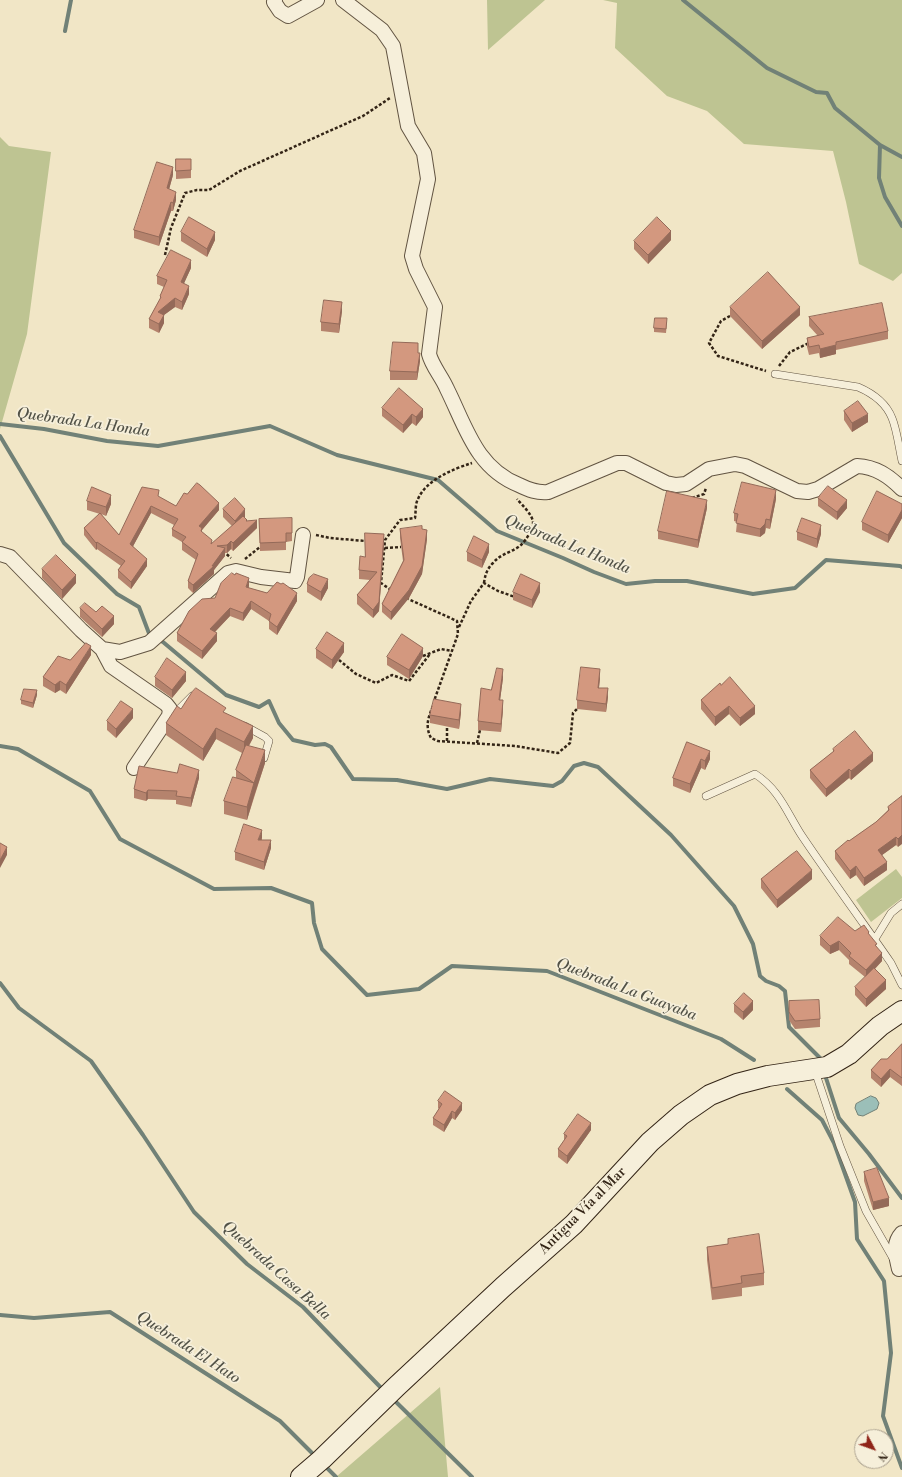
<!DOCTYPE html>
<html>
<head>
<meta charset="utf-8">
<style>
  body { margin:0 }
  #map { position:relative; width:902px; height:1477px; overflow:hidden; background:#f1e6c6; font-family:"Libre Bodoni",serif }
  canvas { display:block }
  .north { position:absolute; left:854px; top:1429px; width:40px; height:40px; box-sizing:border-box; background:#f6efda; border:1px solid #a89e8c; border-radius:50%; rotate:131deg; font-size:11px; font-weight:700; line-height:16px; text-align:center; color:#332416 }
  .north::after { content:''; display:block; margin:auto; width:14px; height:18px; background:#8f2418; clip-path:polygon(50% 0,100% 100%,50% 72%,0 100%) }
</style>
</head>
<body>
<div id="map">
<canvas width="902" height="1477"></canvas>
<div class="north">N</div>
</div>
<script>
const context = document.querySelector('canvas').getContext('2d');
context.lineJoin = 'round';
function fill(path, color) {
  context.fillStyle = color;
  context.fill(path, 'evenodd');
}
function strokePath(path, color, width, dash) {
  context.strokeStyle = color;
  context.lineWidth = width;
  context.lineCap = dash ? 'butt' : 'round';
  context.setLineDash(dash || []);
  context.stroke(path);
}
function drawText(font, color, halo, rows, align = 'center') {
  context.font = font + ' "Libre Bodoni",serif';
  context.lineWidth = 3.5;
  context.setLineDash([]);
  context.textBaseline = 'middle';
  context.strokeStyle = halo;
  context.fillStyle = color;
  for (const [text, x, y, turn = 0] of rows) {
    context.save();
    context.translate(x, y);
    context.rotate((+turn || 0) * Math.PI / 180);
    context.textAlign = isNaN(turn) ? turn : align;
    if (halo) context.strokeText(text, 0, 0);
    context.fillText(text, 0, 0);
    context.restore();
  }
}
fill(new Path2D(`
  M487,0H545L488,50Z
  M603,0H902V273L893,281L859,264L846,202L833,151L744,144L707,111L667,96L615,48L617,3Z
  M0,137L9,146L51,152L27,334L0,429Z
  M896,869L902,877V898L871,922L856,900Z
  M440,1387L448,1477H336Z`), '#bec492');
const water = new Path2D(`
  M871,1096L876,1098L879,1103L877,1109L863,1116L858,1115L855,1108L856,1104Z`);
fill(water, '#9bbfb8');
strokePath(water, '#718177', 1);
strokePath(new Path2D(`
  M683,0L767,68L816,92L827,93L835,108L880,145L879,178L885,197L902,226
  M65,31L71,0
  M880,145L902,157
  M0,424L44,429L107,441L158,446L270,426L337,455L438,480L497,531L563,558L594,572L626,584L655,581H687L753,594L795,588L826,560L900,566L902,567
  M0,436L64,543L117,594L139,607L150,636L152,637
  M158,639L163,642L226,695L259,707L269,701L279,723L293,740L315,745L325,744L331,747L353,779L397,780L447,789L490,779L553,786L562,781L574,766L584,763L598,767L671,835L734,906L753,944L760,976L766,981L779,986L785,991L789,1027L820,1058
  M0,746L18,749L90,791L120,839L214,889L271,888L312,903L314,923L322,949L367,995L419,989L452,966L547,971L721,1039L754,1060
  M0,983L19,1008L91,1061L143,1135L194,1212L247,1264L303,1307L385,1392
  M826,1078L839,1118L869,1154L902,1198
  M787,1089L822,1120L834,1143L855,1202L857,1239L884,1281L891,1353L883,1416L902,1468
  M0,1315L34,1318L110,1312L280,1421L316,1457
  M393,1399L472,1477
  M323,1464L336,1477`), '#718177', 4);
const service = new Path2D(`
  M775,374L858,387C872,393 886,403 892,418C897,430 899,448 902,461
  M173,712H176L192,696
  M245,726L265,737L269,741L264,758
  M706,796L755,774C780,790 787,813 802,836C831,879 862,921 891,963L902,985
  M875,939L891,913L902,904
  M815,1071L840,1146L866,1211L894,1260`);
const minor = new Path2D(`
  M275,0L274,2L280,11L288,16L317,0
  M343,0L382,30L393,46L408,126L424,153L428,179L412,256L416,269L435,307L429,354C432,366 442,377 447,389C466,427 476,468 519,485C529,490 537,493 548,492L617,463H626L666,483L676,485L686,484L709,469L735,464L745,466L797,491L808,492L818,489L857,466C876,467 889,476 902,489
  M0,554L10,557L81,630L102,649L120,652L149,643L228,573L236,571L261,577L295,581L297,577L303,535
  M102,649L111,666L166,704L170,709L169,716L134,768
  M899,1269C896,1255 892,1244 902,1233`);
const secondary = new Path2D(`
  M301,1477L322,1459L396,1387L503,1287L574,1224L650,1142L681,1115L710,1095L737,1084L768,1076L827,1067L849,1054L880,1026L902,1011`);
strokePath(service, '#625442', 8);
strokePath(minor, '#625442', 16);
strokePath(secondary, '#332416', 22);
strokePath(new Path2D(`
  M165,255L171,228L185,193L197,190H209L240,171L363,116L390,98
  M730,316L721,321L709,343L718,356L766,371
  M779,366L790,352L809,343
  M692,498L704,494L706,488
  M316,535L330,538L365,541
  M385,548L401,547
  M223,551L231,558
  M245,559L260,547
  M484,583C485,575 487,569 493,563C501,553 514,552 522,544C526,540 534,528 533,522C532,514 522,505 517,499
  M391,590L381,583L385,540L400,520L415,518C416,512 415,504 418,499C426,480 453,469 472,463
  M406,598L457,621L458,634L434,701
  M459,627L471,601L484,583L498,591L515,597
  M423,656L441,649L452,651
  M339,660L356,674L376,683L392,675L409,681L430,654
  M433,706C428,718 425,726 431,738L438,741L515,746L558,753L570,743L573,713L577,709
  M447,741V727
  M477,743L480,730`), '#332416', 2.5, [3, 2]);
strokePath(service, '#f6efda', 7);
strokePath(minor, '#f6efda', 14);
strokePath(secondary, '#f6efda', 20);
fill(new Path2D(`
  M176,159H191V178L176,179Z
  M173,175L169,189L176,200L173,211H171L159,246L134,238V230Z
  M181,232L215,240L207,257L181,241Z
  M671,240L648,264L634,249V241Z
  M191,268L184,283L189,294L182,310L175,307L164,315V323L159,333L149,328V319L160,299V296L164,287L157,284V276Z
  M730,307L800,315L762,349L730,316Z
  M342,311L339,333L321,331V322Z
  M809,317L888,331V339L836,350V354L820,358L819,353L809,355L807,347V338L818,336L809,326Z
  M667,322L666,333L654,332V328Z
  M418,353L420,361L417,380H390V371Z
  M382,408L423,409V417L416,426L412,423L403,433L382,416Z
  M844,411L868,422L852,432L844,420Z
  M159,497L176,506L219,510L202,530V532L212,544L232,526L223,517V509L245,517V518L247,521L257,528L233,551L231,549L227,553H225V556L214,570V574L193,593L188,588V581L196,560L182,550V542L172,536V529L174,525L151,513L133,546L147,566L131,589L118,578V570L121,566L97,549L96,550L84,535V528L100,514L87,510V501L111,504L106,516L101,514L119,535Z
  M818,498L847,508L837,520L818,506Z
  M776,499L770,529L766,528L765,533L760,537L736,532L737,522L734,521V513Z
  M902,504V518L888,543L862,530V522Z
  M707,508L698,548L658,539V531Z
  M259,519L292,533V541L286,542V550L260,551Z
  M400,529H422L427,539L422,574L409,598L391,620L382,612V604L403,561L400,538Z
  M797,532L821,534L817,548L797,540Z
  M384,542L379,611L373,618L357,604V595L370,580L359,579V570L365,557Z
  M467,552H489L482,568L467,561Z
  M42,569L76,583L62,599L42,578Z
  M307,584L328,588L321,601L307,592Z
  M249,586V588L297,601L277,635L269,629V621L251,609L243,621L230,616L215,632L217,641L202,659L177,641V633L215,598Z
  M513,592H540L532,608L513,600Z
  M80,608L96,612L114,624L102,637L80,617Z
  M316,649L344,652L332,669L316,658Z
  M91,655L66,694L60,690L55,693L43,686V677L70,660Z
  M423,656L409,679L387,665V657Z
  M155,677L186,681L172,698L155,686Z
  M503,678L500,700L503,709L501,732L478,730V721L491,690Z
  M600,678L599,688L608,697L606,712L577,709V700Z
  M721,685L755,714L740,726L729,714L715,726L701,709V700Z
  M37,695L33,708L21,704V700Z
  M181,709L226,713L253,738L249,746L265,763L247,820L224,814V801L236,777V770L242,753L216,739L203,761L166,735V723Z
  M461,712L459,729L430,723V715Z
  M133,718L116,738L107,730V721Z
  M687,742L710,759L705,770L701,768L690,793L673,786V778Z
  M833,749L873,761L851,780L849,778L826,797L810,778V770L833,752Z
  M199,778L191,807L176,804V800L148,799L146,801L134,798V789Z
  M902,796L898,847L896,845L882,855L887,870L864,886L856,875L850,879L835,859V851L849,841L876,822L888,810V807Z
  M262,838V840L271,848L264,870L235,860V852Z
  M761,879H812L777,908L761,888Z
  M855,931L869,935L877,947L882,961L875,969L886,989L866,1007L855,995V987L865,977L849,964V960L839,950L830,954L820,945V936Z
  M789,1001L820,1019V1027L795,1029L789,1020Z
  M734,1004L753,1010L743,1020L734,1012Z
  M902,1044V1086L890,1077L881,1087L871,1078V1070L887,1059Z
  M438,1101L462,1110L455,1120L452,1118L444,1132L433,1125V1118L439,1109L438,1108Z
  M591,1130L567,1164L558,1157V1149L564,1141V1134Z
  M864,1172L889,1206L873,1210L864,1181Z
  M728,1239L764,1273V1285L742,1288V1296L712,1300L707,1260V1247L728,1244Z`), '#b5836d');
fill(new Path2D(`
  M173,167V175L167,197V188Z
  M176,192V200L173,211V203Z
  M171,202V211L159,246V237Z
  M671,231V240L648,264V255Z
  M215,232V240L207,257V249Z
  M191,260V268L181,290V282Z
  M189,286V294L182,310V302Z
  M175,298V307L164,315V323L159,333L158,312Z
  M342,302V311L339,333V324Z
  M800,307V315L762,349V341Z
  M836,345V354L820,358V349Z
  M420,353V361L417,380V372Z
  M423,409V417L416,426V417Z
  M412,414V423L403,433V425Z
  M868,414V422L852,432V423Z
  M776,490V499L770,529V520Z
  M111,495V504L106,516V507Z
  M707,500V508L698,548V540Z
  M847,500V508L837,520V512Z
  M219,503V510L202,530V536L199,526Z
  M151,506V513L130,552V544Z
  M245,509V517L235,529V521Z
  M902,510V518L888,543V535Z
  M766,519L765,533L760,537V529Z
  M257,520V528L233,551V543Z
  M821,525V534L817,548V539Z
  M427,530V539L422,574L409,598L391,620V612Z
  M384,534V542L379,611L373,618V610Z
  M231,541V549L227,553V545Z
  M97,542V549L96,550V543Z
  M489,544V552L482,568V560Z
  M225,548V556L214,570V574L193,593V585L212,566Z
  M147,559V566L131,589V582Z
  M76,575V583L62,599V590Z
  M249,578V586L246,595V587Z
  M328,579V588L321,601V592Z
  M540,583V592L532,608V600Z
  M297,593V601L277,635V627Z
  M251,601V609L243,621V613Z
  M230,608V616L210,637V629Z
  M114,616V624L102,637V629Z
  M217,633V641L202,659V651Z
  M344,643V652L332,669V660Z
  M91,646V655L66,694V685Z
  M423,648V656L409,679V670Z
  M503,669V678L499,708V700Z
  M600,669V678L598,696V688Z
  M186,672V681L172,698V690Z
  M60,681V690L55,693V685Z
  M608,688V697L606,712V704Z
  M37,690V695L33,708V703Z
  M503,700V709L501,732V724Z
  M461,704V712L459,729V720Z
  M729,706V714L715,726V717Z
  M755,706V714L740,726V718Z
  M133,709V718L116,738V729Z
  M253,726V738L244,754V742Z
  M216,728V739L203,761V749Z
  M265,750V763L254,796V783Z
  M710,751V759L705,770V761Z
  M873,753V761L851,780V771Z
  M701,759V768L690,793V784Z
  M849,769V778L826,797V789Z
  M199,770V778L191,807V798Z
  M254,783V796L247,820V807Z
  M148,790V799L146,801V793Z
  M262,830V838L258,848V840Z
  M902,835V844L898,847V839Z
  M896,837V845L878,858V850Z
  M271,840V848L264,870V862Z
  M7,847V855L0,868V860Z
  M887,862V870L864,886V878Z
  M856,866V875L850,879V871Z
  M812,870V879L777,908V900Z
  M839,941V950L830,954V946Z
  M882,953V961L866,978V970Z
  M886,980V989L866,1007V999Z
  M753,1001V1010L743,1020V1012Z
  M890,1069V1077L881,1087V1079Z
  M462,1103V1110L455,1120V1113Z
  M452,1111V1118L444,1132V1125Z
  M591,1123V1130L567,1164V1156Z
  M889,1198V1206L873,1210V1202Z`), '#946a59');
const building = new Path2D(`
  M176,159H191V170L176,171Z
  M157,162L173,167L167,188L176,192L173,203L171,202L159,237L134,230Z
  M189,217L215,232L207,249L181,232Z
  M657,217L671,231L648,255L634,241Z
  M171,250L191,260L181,282L189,286L182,302L175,298L158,312L164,315L159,324L149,319L161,297L160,296L167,280L157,276Z
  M768,272L800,307L762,341L730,307Z
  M324,300L342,302L339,324L321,322Z
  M882,303L888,331L836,342V345L820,349L819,345L809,347L807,338L824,334L809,317Z
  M655,318H667L666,329L654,328Z
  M393,342L418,343V353H420L417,372L390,371Z
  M399,388L423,409L416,417L412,414L403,425L382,408Z
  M858,401L868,414L852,423L844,411Z
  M742,482L776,490L770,520L766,519L765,524L760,529L736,523L738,514L734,513Z
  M197,483L200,485L219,503L199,526L202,528L201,531L212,540L211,544L243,516L247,520L246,521L257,520L233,543L231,541L227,545L217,546L225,548L212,566H214L193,585L188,581L198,554L182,542L186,537L172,529L178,519L151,506L130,544L147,559L131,582L118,570L125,561L97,542L96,543L84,528L100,513L119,535L142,487L159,490L158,496L176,506L184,493L187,494Z
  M828,486L847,500L837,512L818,498Z
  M92,487L111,495L106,507L87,501Z
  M667,491L707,500L698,540L658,531Z
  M877,491L902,504V510L888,535L862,522Z
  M235,498L245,509L235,521L223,509Z
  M292,518V533H286V542L260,543L259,519Z
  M802,518L821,525L817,539L797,532Z
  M422,526V529L427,530L422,566L409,590L391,612L382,604L404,560L400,529Z
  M365,533L384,534L379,602L373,610L357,595L377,572L359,570L360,556L365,557Z
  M474,536L489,544L482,560L467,552Z
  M56,555L76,575L62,590L42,569Z
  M232,573L235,575L236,573L249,578L246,587L267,593L277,582L281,584L283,583L297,593L277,627L269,621L271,614L251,601L243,613L230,608L210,629L217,633L202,651L177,633L189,611L202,599L215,598L221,583Z
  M314,574L328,579L321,592L307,584L309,578Z
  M521,574L540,583L532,600L513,592Z
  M85,603L96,612L102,606L114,616L102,629L80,608Z
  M327,632L344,643L332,660L316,649Z
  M402,634L423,648L409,670L387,657Z
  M86,643L91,646L66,685L60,681L55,685L43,677L58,656L70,660Z
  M167,658L186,672L172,690L155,677Z
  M581,667L600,669L598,688H608L606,704L577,700Z
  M497,668L503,669L499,700H503L501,724L478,721L481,688L491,690Z
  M730,677L755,706L740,718L729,706L715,717L701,700L720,683L721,685Z
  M196,688L226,708L223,712L253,726L244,742L216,728L203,749L166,723L177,706L181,709L192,692Z
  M24,689L37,690L33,703L21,700Z
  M434,699L461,704L459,720L430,715Z
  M121,701L133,709L116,729L107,721Z
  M855,731L873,753L851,771L849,769L826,789L810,770L834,751L833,749Z
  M687,742L710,751L705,761L701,759L690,784L673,778Z
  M246,745L265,750L254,783L236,770Z
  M180,764L199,770L191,798L176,796L177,791L148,790L146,793L134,789L139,766L177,773Z
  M233,777L254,783L247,807L224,801Z
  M902,796V835L898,839L896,837L878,850L887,862L864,878L856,866L850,871L835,851L848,840L849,841L876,822L889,810L888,807Z
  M244,824L262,830L258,840H271L264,862L235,852Z
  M0,843L7,847L0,860Z
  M797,851L812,870L777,900L761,879L792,854Z
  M838,917L855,931L864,925L869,932L868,933L877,944L875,945L882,953L866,970L849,956L851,953L839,941L830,946L820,936Z
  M874,968L886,980L866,999L855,987Z
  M744,993L753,1001L743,1012L734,1004Z
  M819,1000L820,1019L795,1021L789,1012V1001Z
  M902,1044V1078L890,1069L881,1079L871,1070L881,1059H887Z
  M445,1091L462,1103L455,1113L452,1111L444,1125L433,1118L442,1104L438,1101Z
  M578,1114L591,1123L567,1156L558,1149L567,1136L564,1134Z
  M877,1168L889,1198L873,1202L864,1172Z
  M759,1234L764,1273L741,1276L742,1283L712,1288L707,1247L728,1244V1239Z`);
fill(building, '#d3987f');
strokePath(building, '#946a59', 1);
drawText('14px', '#332416', '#f6efda', [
  ["Antigua Vía al Mar",583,1211,-45]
]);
drawText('italic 15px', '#525247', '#f6efda', [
  ["Quebrada La Honda",83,423,8],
  ["Quebrada La Honda",567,545,22],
  ["Quebrada La Guayaba",626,990,21],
  ["Quebrada Casa Bella",276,1271,42],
  ["Quebrada El Hato",188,1348,33]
]);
</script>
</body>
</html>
